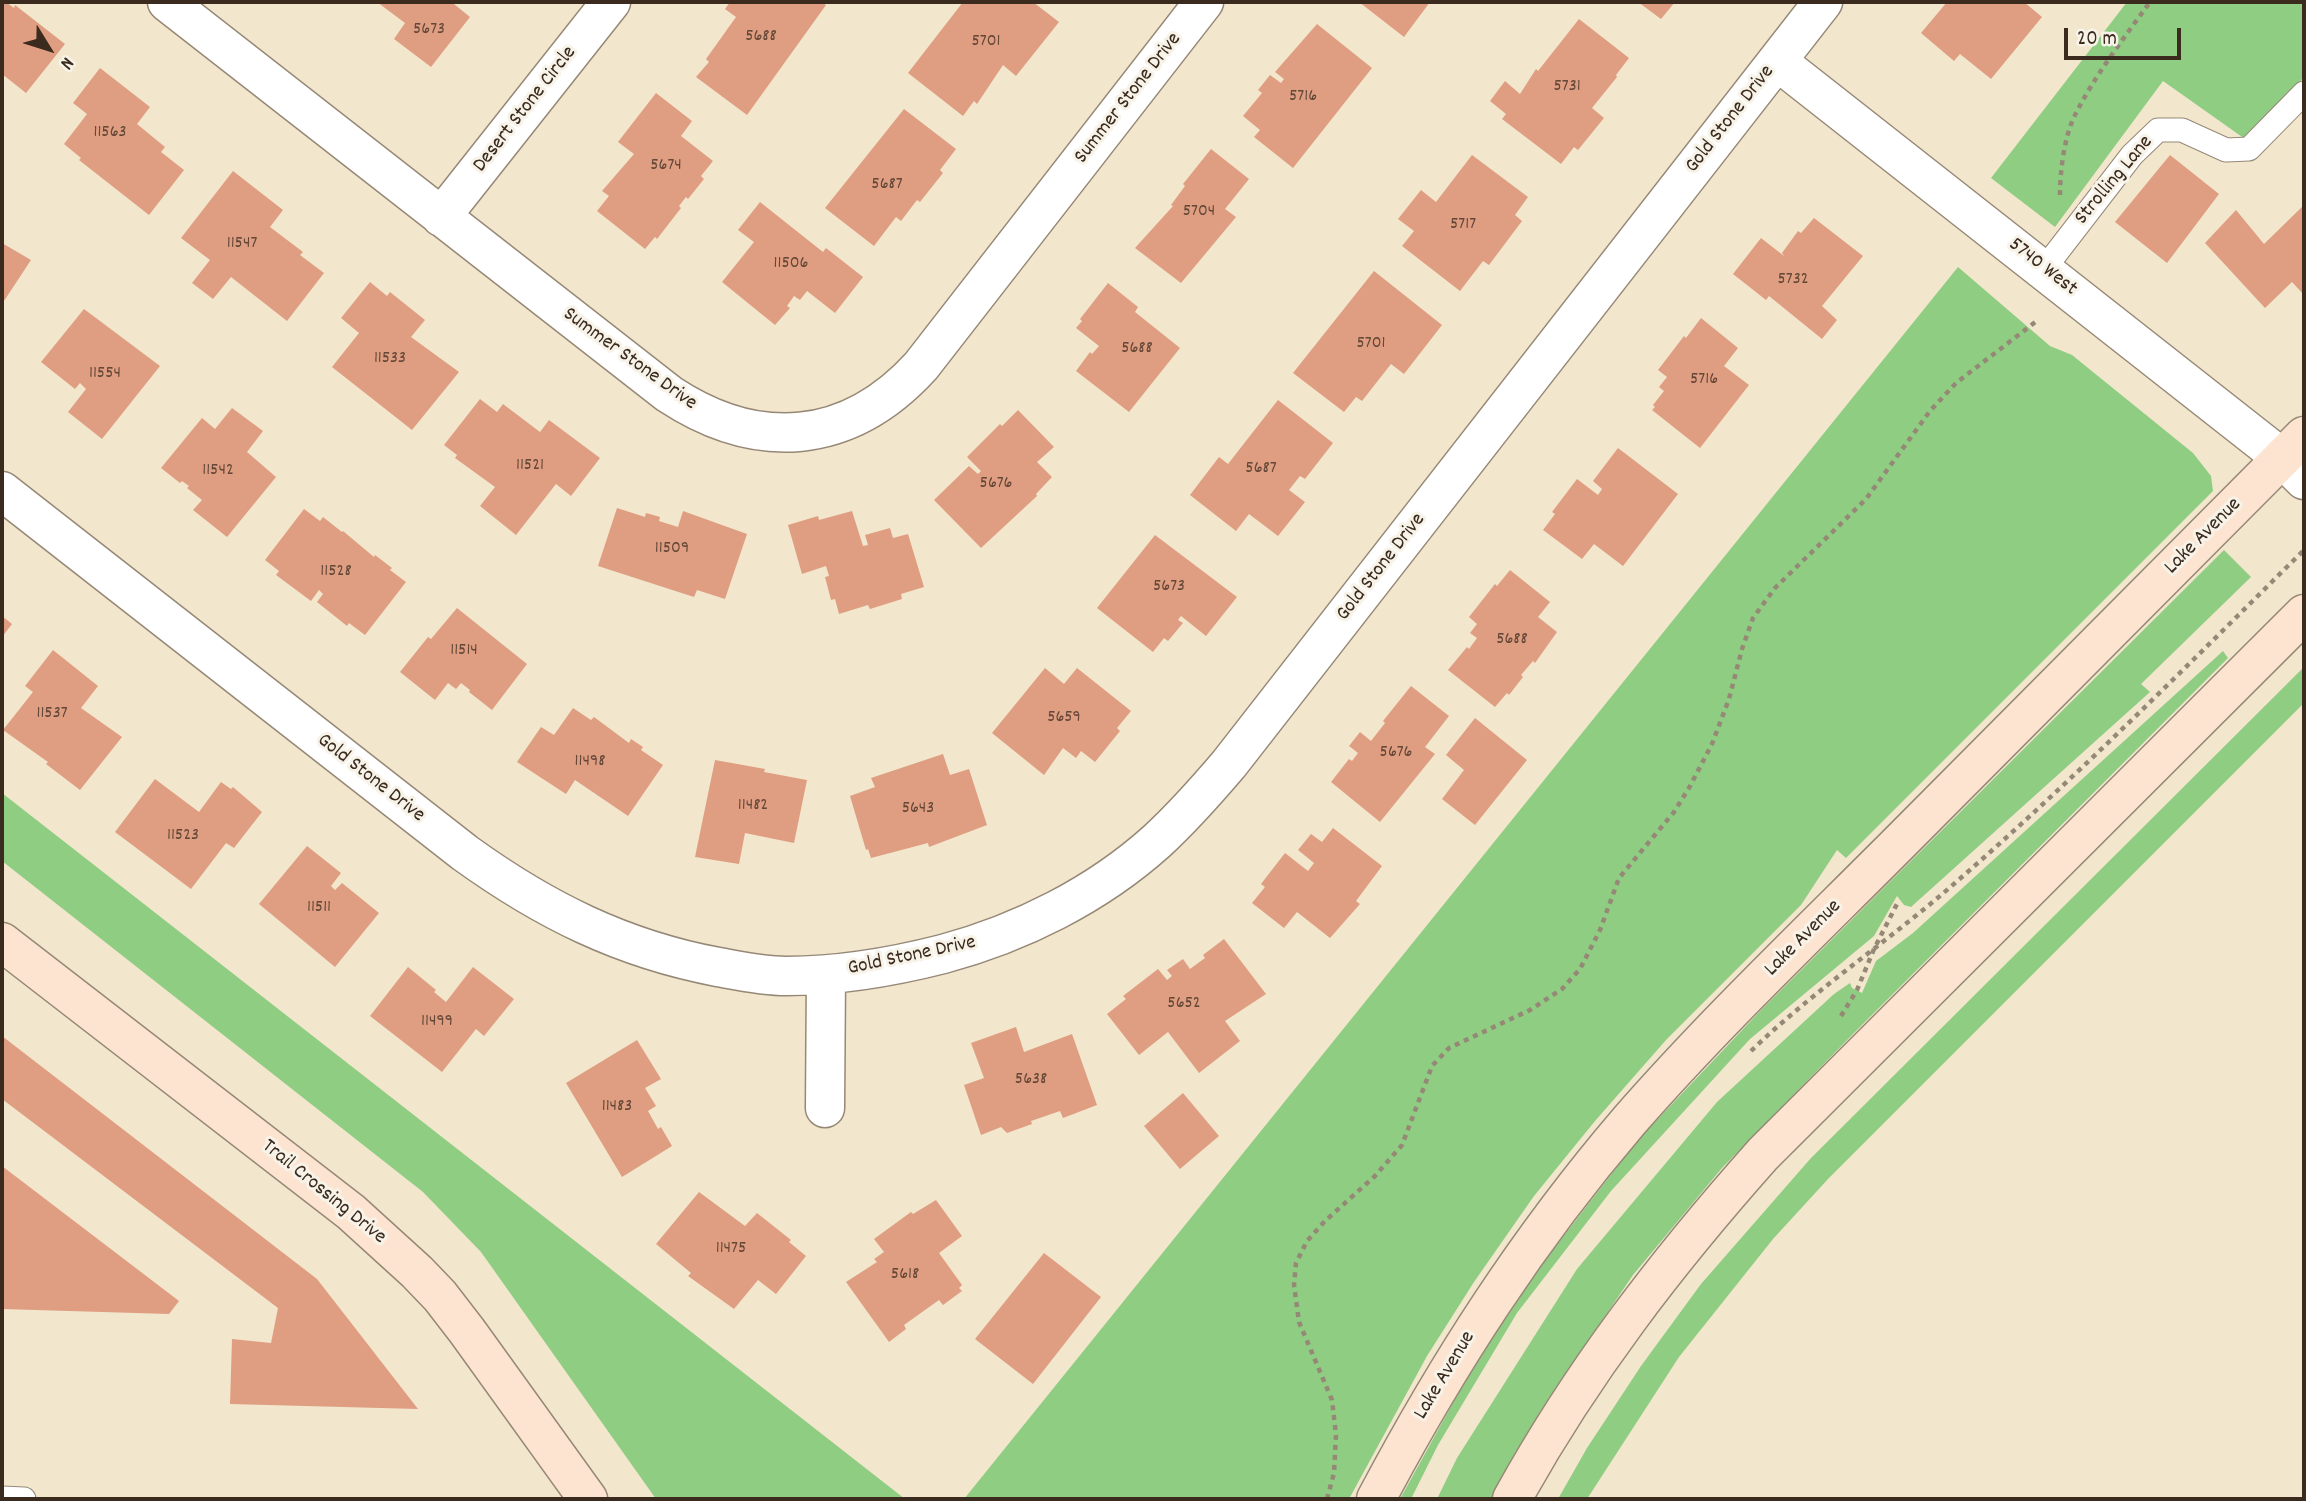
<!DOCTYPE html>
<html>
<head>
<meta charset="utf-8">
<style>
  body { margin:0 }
  #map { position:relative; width:2306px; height:1501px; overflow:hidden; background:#f2e6cd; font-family:Dekko,sans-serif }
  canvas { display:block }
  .frame { position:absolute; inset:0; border:4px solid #3b2a1e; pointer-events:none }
  .north { position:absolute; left:14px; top:14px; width:70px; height:70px; -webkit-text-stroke:5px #f7f3e8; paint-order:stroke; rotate:128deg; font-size:19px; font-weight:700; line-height:28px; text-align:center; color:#3b2a1e }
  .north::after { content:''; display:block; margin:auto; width:24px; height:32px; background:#3b2a1e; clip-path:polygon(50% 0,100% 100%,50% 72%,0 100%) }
  .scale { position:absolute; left:2064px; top:28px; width:117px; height:32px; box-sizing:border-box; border:4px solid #3b2a1e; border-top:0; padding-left:9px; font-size:21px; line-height:24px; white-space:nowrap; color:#3b2a1e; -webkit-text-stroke:5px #f7f3e8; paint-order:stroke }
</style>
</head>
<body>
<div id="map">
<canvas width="2306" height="1501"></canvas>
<div class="frame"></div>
<div class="north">N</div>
<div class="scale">20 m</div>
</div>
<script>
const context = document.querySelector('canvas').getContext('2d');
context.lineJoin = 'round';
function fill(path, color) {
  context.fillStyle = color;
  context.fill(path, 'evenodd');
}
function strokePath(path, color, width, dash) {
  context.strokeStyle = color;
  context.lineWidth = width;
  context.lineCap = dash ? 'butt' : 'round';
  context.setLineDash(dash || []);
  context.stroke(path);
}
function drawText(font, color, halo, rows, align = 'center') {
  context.font = font + ' Dekko,sans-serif';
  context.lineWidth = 6;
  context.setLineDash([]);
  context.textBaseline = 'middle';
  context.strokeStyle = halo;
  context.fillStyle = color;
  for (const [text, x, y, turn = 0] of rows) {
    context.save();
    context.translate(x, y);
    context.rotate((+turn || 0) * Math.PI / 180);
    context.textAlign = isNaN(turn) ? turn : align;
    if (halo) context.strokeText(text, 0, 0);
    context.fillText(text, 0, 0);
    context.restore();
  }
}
fill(new Path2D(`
  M2127,2H2304V77L2245,139L2163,81L2055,227L1991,178Z
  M1958,267L2050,346L2072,355L2193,453L2211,476L2213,491L1846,858L1837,850L1801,905L1666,1040L1595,1121L1534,1196L1474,1282L1427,1356L1349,1499H964Z
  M2224,550L2251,577L2141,684L2150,692L1911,907L1904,905L1897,896L1874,936L1750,1039L1611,1191L1517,1313L1438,1445L1411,1499H1400L1475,1363L1549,1255L1637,1141L1764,1007Z
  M2223,651L2228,658L1852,1035L1722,1168L1633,1275L1540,1412L1494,1499H1437L1457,1458L1577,1269L1717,1102L1834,994L1850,983L1852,988L1862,993L1876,961L1913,933Z
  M2304,667V703L1828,1179L1773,1239L1679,1357L1587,1499H1558L1587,1448L1641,1366L1701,1284L1811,1158Z
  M2,793L905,1499H656L481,1252L423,1192L2,861Z`), '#8fcd82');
fill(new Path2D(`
  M2,2H6L14,8L15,5L65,44L26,93L2,74Z
  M377,2H456L454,4L470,17L431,67L394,39L405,23Z
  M730,2H821L826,5L747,115L696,77L709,62L706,59L736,17L725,9Z
  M963,2H1033L1059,22L1016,76L1003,65L977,104L974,101L963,116L908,73Z
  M1359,2H1430L1404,37Z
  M1638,2H1675L1661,19Z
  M1947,2H2024L2042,17L1991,79L1960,54L1954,61L1921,33Z
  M1579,19L1629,58L1616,75L1617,77L1592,108L1604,118L1578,150L1574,147L1561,164L1502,119L1506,114L1490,101L1505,81L1520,94L1536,69L1538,71Z
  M1317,24L1372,68L1293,168L1254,137L1260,130L1243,116L1262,93L1258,90L1270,75L1281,83L1284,79L1275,72Z
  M100,68L150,107L137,124L165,147L161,152L184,170L149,215L79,160L81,158L64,144L87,114L73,103Z
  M656,93L692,121L681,136L713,161L701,176L704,179L688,199L686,197L679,206L681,208L657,239L655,237L645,249L597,211L609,196L602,191L634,154L618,142Z
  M904,109L956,149L940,170L943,173L920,202L917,200L901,221L896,217L874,246L825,208Z
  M1211,149L1249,179L1225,209L1236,217L1181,283L1135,248L1173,206L1171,205L1185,186L1183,184Z
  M1472,155L1528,197L1515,215L1522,221L1489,265L1483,261L1460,291L1402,246L1414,231L1398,219L1421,190L1436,202Z
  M2170,155L2219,194L2167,263L2115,222Z
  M233,171L283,210L270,227L303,252L300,255L324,273L287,321L231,277L213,299L192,283L210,260L181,238Z
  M760,202L823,252L826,248L863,277L835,313L807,291L800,300L794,296L787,306L790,308L775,325L722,282L754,242L738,230Z
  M2304,205V295L2292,282L2265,308L2205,243L2236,210L2264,244Z
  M1814,218L1863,256L1822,306L1837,320L1822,339L1769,296L1766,300L1733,274L1761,238L1784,256L1782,253L1798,231L1801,233Z
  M2,243L31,260L2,304Z
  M1374,271L1442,325L1404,374L1391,364L1362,401L1356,397L1344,412L1293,373Z
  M370,282L387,296L390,292L425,320L411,337L459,372L412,430L332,367L359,333L341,318Z
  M1108,283L1138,307L1135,312L1180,348L1129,412L1076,371L1090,352L1092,354L1099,346L1076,328L1082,321L1080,319Z
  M84,309L160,366L102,439L68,412L86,389L80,383L75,389L41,362Z
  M1701,318L1738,348L1724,366L1749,385L1700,448L1652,410L1655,407L1653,405L1664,391L1659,387L1667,377L1658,370L1684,336L1686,338Z
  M480,399L497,412L503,404L540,432L549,420L600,458L571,496L556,484L516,535L480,506L495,487L455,458L457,455L444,445Z
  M1278,400L1333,443L1305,479L1300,476L1289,490L1305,502L1278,536L1249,514L1236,531L1190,495L1219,457L1228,464Z
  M232,408L263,431L247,452L276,477L227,537L193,510L202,500L187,488L189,486L182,481L180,483L161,468L202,418L215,429Z
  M1018,410L1054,447L1037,462L1052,477L1036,494L1037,496L981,548L934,500L969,466L978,474L981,471L967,457L1000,424L1002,426Z
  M1618,448L1678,494L1623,566L1594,544L1582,559L1543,530L1555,514L1552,512L1577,479L1598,495L1602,489L1593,481Z
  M617,508L645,517L646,513L660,517L659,521L678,527L683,511L747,534L725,599L697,590L694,597L598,566Z
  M304,509L320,521L323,517L342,532L343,531L374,557L375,555L392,568L390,570L406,582L365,635L349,623L347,626L317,602L323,594L319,590L311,601L276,575L279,571L265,560Z
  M852,511L863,546L868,545L865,535L890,528L893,538L908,534L924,587L901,594L902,599L870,609L868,605L839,614L835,599L831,600L825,577L829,576L826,566L802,574L788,525L818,516L819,520Z
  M1155,535L1237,597L1206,636L1181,616L1178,620L1183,623L1168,641L1164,638L1153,652L1097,608Z
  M1510,570L1550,602L1538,617L1557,632L1535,663L1533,661L1521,675L1523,677L1509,695L1507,693L1495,707L1448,670L1467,647L1469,649L1477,638L1470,633L1477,624L1469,617L1495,584L1497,586Z
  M457,608L527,664L492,710L469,692L470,690L461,683L456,689L448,683L435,700L400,672L428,637L431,639Z
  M2,616L12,624L2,637Z
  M53,650L98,686L81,708L122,737L80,790L46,764L48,762L3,730L33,692L25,686Z
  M1045,668L1064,684L1077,668L1131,711L1117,728L1120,731L1095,762L1081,751L1076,758L1063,748L1044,775L992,733Z
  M1411,686L1449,716L1425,747L1435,754L1380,822L1331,782L1349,759L1352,761L1358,753L1349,746L1360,732L1371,741L1385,723L1383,721Z
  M573,708L591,720L594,717L629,743L631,739L643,747L641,750L663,765L628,816L575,780L566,794L517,762L541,727L554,735Z
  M1475,718L1527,760L1475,825L1442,799L1464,770L1446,755Z
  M943,754L950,775L969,769L987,825L929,847L928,843L871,858L868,849L866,850L850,796L875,787L871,778Z
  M715,760L765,769L764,772L807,780L794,843L745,833L739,864L695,857Z
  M155,779L199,812L221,782L231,789L233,787L262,812L234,848L226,843L191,889L115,832Z
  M1333,828L1382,866L1356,901L1360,904L1330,938L1297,912L1284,928L1252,903L1265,887L1261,884L1285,853L1308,871L1314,863L1298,850L1311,834L1322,842Z
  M307,846L341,873L331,886L335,890L342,883L379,913L335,967L259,904Z
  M1224,939L1266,994L1225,1021L1240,1041L1199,1073L1168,1032L1139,1055L1107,1014L1126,999L1123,996L1158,969L1167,980L1172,976L1167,970L1183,959L1190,969L1205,958L1203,955Z
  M408,967L436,990L434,992L446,1002L473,967L514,999L484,1036L476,1029L442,1072L370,1016Z
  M1016,1027L1024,1052L1072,1034L1097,1105L1063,1118L1060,1111L1031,1121L1032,1124L1007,1133L1001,1127L981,1135L964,1085L984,1078L971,1043Z
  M2,1036L317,1279L418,1409L230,1404L232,1339L271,1343L278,1308L2,1099Z
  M637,1040L661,1079L645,1088L656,1106L648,1111L658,1129L661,1127L672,1146L622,1177L566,1083Z
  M1183,1093L1219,1136L1180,1169L1144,1126Z
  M2,1166L179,1301L169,1314L2,1309Z
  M699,1192L745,1226L757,1213L791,1240L789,1242L806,1256L776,1294L758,1280L734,1309L688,1276L691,1273L656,1244Z
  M936,1200L962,1236L939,1253L962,1285L959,1288L962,1291L943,1305L939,1300L904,1325L906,1329L889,1342L846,1282L877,1262L874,1259L884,1252L874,1239L911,1212L913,1214Z
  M1044,1253L1101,1297L1033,1384L975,1339Z`), '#df9e81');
const lane = new Path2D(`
  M2044,269L2132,155L2158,130H2182L2226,150L2249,149L2304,93
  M2,1498L24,1499`);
const street = new Path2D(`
  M167,2L669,394C757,452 848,446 921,366L1204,2
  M1777,61L2282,458L2304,480
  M441,217L611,2
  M2,491L465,853C544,910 622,949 718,967C740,971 764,976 786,976C839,976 892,967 943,954C1021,933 1097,895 1157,841C1183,817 1206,791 1229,764L1823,2
  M825,1108L826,975`);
const secondary = new Path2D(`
  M2,942L351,1212L417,1272L440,1296L467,1331L588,1499
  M1376,1499C1448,1363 1528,1239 1629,1121C1719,1018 1820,923 1917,825C2046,696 2174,565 2304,436
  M1512,1499C1582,1372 1667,1262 1763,1154L2304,614`);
strokePath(lane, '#968876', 25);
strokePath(street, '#968876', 41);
strokePath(secondary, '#968876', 41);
strokePath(new Path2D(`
  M2060,195C2060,172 2064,137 2075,115C2095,75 2124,38 2150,2
  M1841,1016L1857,990L1874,949L1898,902
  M1751,1051C1814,990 1889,941 1955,883C2077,777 2190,663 2304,550
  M1327,1499L1334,1473L1336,1435L1332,1400L1299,1322L1294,1285L1296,1263L1307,1241L1325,1221L1375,1176L1402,1145L1432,1066L1449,1048L1530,1010L1562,989L1580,969L1600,930L1619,878L1674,812L1689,788L1712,744L1729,699L1742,649L1753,618L1775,588L1866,499L1930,411L1956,383L2038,320`), '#968876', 4.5, [5, 5]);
strokePath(lane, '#fff', 23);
strokePath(street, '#fff', 38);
strokePath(secondary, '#fde4d1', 38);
drawText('18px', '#644737', null, [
  ["5673",429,31],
  ["5688",761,38],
  ["5701",986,43],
  ["5731",1567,88],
  ["5716",1303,98],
  ["11563",110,134],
  ["5674",666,167],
  ["5687",887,186],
  ["5704",1199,213],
  ["5717",1463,226],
  ["11547",242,245],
  ["11506",791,265],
  ["5732",1793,281],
  ["5701",1371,345],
  ["5688",1137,350],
  ["11533",390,360],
  ["11554",105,375],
  ["5716",1704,381],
  ["11521",530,467],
  ["5687",1261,470],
  ["11542",218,472],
  ["5676",996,485],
  ["11509",672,550],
  ["11528",336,573],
  ["5673",1169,588],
  ["5688",1512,641],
  ["11514",464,652],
  ["11537",52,715],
  ["5659",1064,719],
  ["5676",1396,754],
  ["11498",590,763],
  ["11482",753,807],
  ["5643",918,810],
  ["11523",183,837],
  ["11511",319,909],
  ["5652",1184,1005],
  ["11499",437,1023],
  ["5638",1031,1081],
  ["11483",617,1108],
  ["11475",731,1250],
  ["5618",905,1276]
]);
drawText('21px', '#3b2a1e', '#f7f3e8', [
  ["Summer Stone Drive",1129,99,-52],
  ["Desert Stone Circle",526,110,-52],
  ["Gold Stone Drive",1731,120,-52],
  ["Strolling Lane",2115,181,-50],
  ["5740 West",2042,268,38],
  ["Summer Stone Drive",629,360,36],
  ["Lake Avenue",2204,537,-45],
  ["Gold Stone Drive",1382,568,-52],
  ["Gold Stone Drive",370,779,38],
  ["Lake Avenue",1804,939,-45],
  ["Gold Stone Drive",912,957,-12],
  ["Trail Crossing Drive",323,1193,39],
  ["Lake Avenue",1446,1376,-59]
]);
</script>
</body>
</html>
